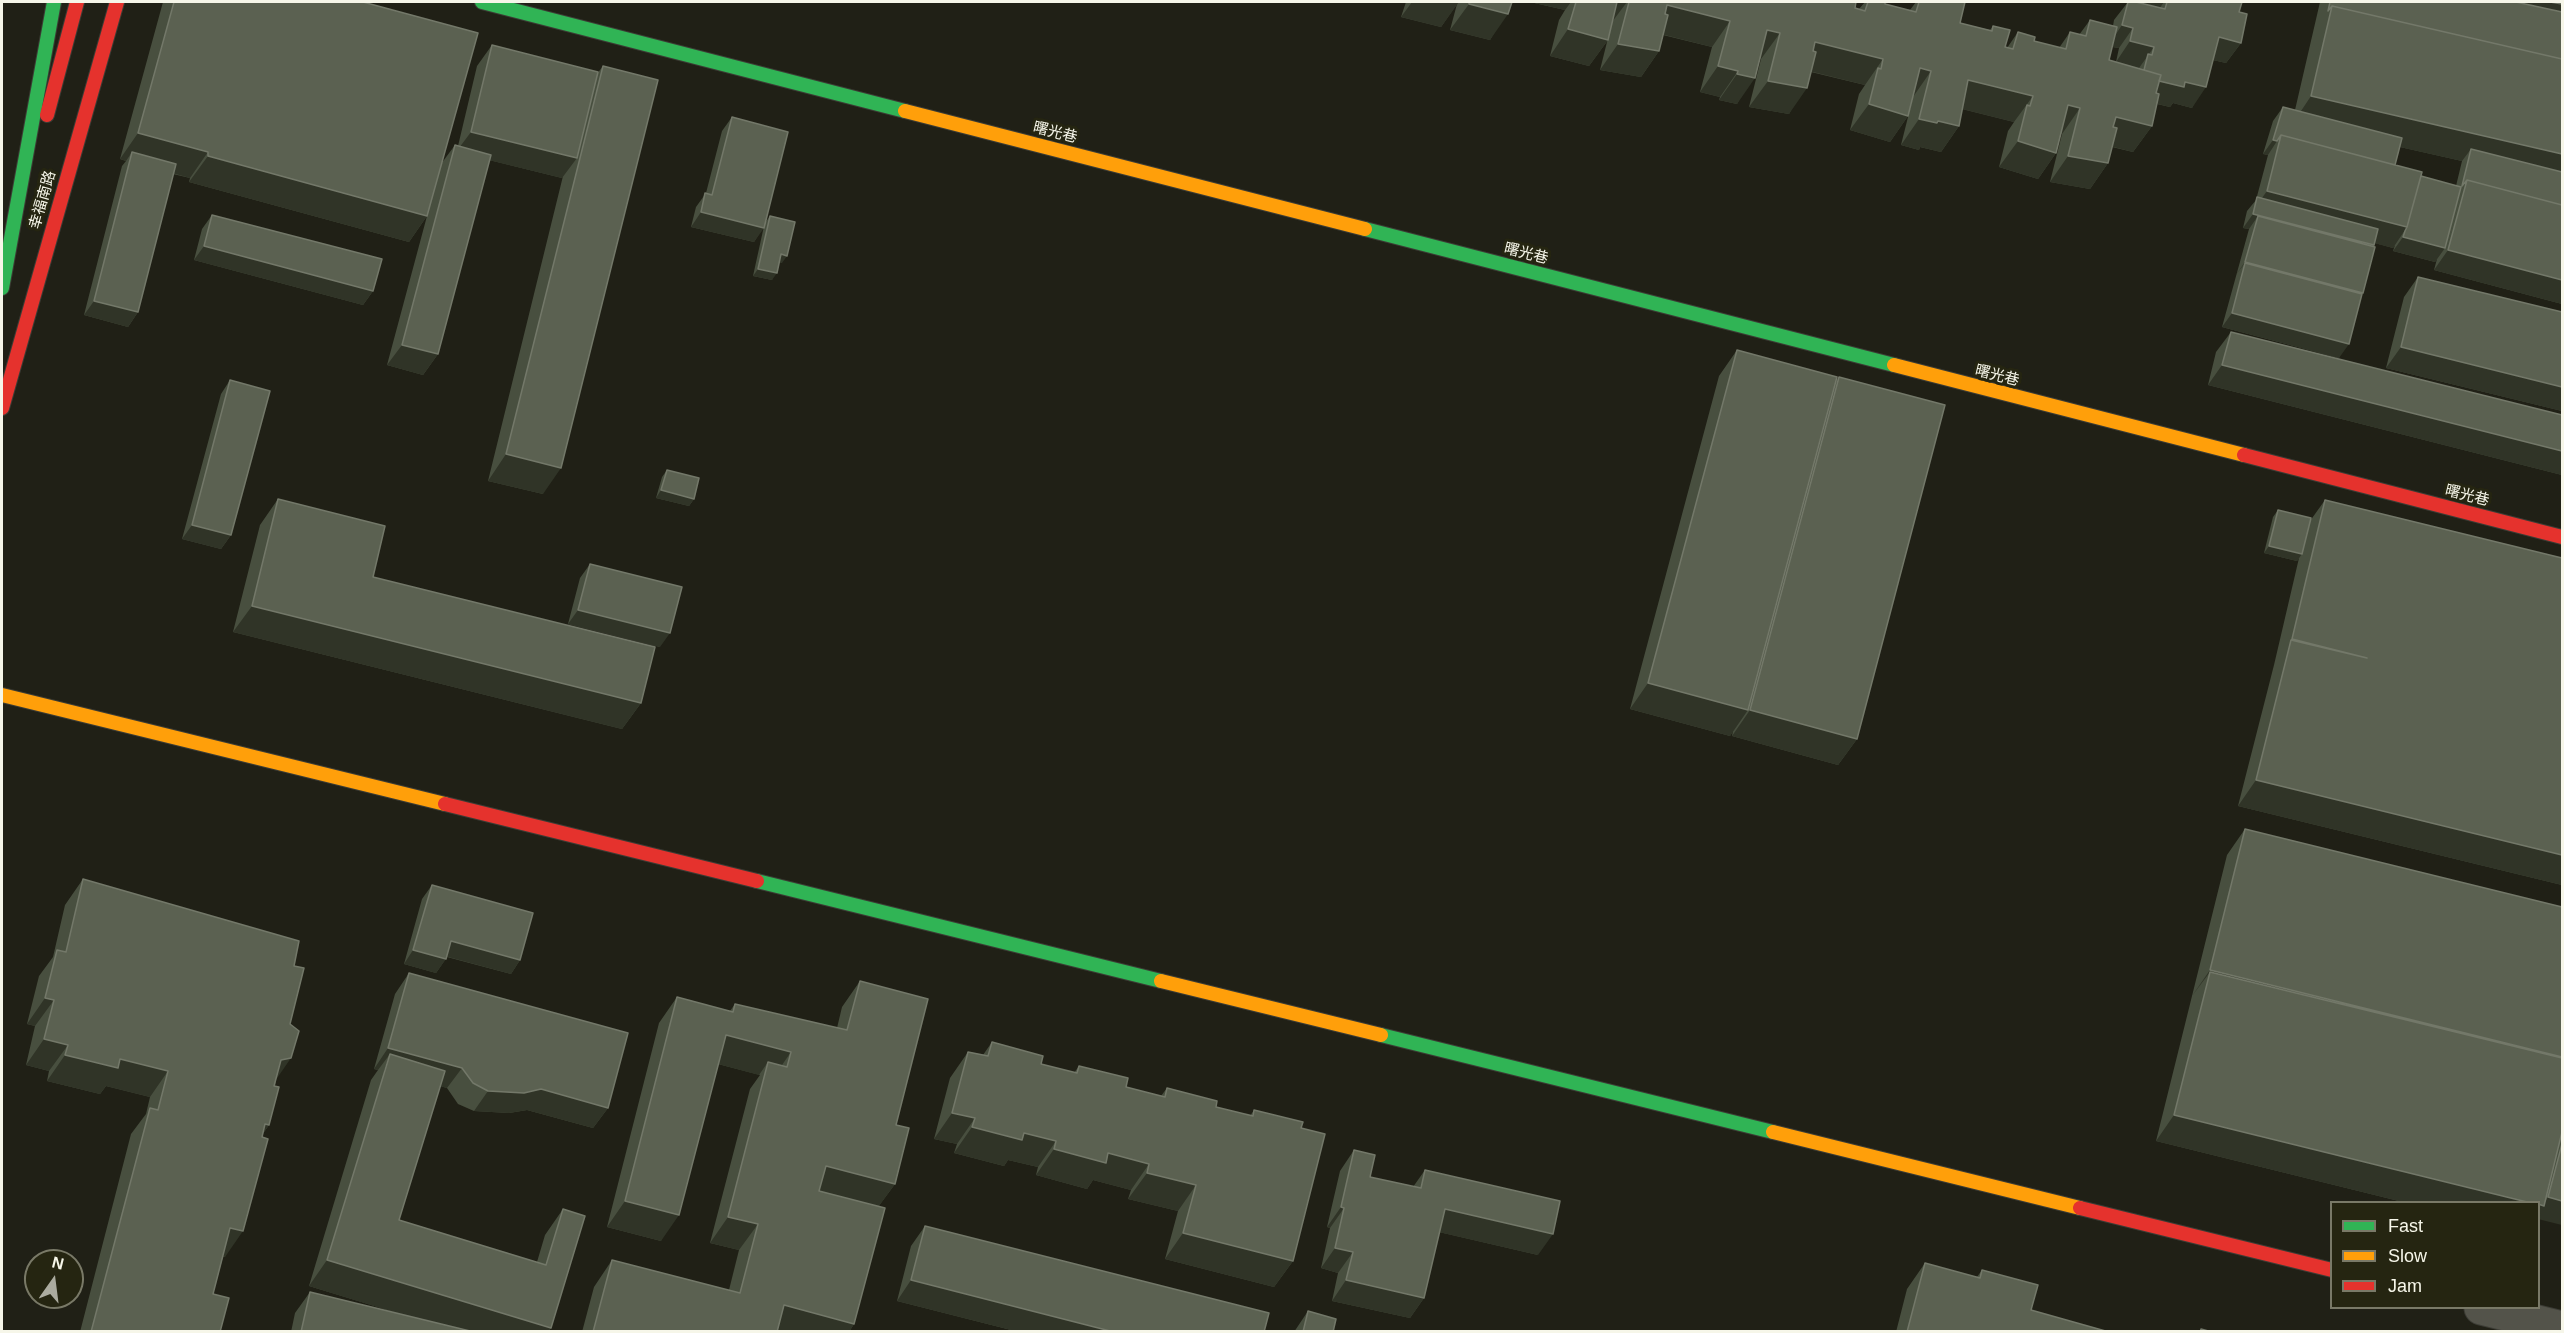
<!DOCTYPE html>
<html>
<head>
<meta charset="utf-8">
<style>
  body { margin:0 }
  #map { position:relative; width:2564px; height:1333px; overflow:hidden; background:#202016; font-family:Arial,sans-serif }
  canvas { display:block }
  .frame { position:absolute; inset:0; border:3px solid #f6f6e9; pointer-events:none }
  .legend { position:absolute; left:2330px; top:1201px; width:210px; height:108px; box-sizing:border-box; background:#252511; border:2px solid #797967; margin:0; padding:8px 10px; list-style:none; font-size:18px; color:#f6f6e9 }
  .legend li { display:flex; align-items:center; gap:12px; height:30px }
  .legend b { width:30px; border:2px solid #797967 }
  .north { position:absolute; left:24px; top:1249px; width:60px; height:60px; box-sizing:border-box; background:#252511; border:2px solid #797967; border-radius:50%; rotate:14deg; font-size:16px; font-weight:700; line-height:24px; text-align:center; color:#f6f6e9 }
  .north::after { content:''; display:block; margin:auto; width:21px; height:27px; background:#abab9f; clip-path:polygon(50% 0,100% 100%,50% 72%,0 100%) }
</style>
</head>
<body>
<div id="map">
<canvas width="2564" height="1333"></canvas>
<div class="frame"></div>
<ul class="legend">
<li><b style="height:8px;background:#30b455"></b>Fast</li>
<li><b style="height:8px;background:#ff9f0a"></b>Slow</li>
<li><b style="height:8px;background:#e5322d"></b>Jam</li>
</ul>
<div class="north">N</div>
</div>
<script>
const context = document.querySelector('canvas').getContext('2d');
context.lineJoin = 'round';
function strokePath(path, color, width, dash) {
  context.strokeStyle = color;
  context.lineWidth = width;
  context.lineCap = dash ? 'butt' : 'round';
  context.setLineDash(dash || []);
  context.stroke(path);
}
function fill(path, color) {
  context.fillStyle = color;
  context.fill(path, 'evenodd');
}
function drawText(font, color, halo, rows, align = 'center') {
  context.font = font + ' Arial,"Noto Sans SC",sans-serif';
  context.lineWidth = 6;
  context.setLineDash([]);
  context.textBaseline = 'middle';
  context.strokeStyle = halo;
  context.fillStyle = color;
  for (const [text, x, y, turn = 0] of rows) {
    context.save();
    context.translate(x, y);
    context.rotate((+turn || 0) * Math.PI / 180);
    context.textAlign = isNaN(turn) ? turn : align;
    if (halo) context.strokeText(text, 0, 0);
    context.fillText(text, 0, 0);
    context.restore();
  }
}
const street = new Path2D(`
  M2481,1308L2562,1328`);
const fast = new Path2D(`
  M482,2L905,111
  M1365,229L1894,365
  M2,288L54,2
  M757,881L1161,981
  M1381,1035L1773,1132`);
const slow = new Path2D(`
  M905,111L1365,229
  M1894,365L2244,455
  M2,695L445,804
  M1161,981L1381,1035
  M1773,1132L2080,1208`);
const jam = new Path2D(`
  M47,115L77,2
  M2,408L117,2
  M2244,455L2562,537
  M445,804L757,881
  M2080,1208L2332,1270`);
strokePath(street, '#3c3c35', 35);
strokePath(fast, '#3c3c35', 16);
strokePath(slow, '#3c3c35', 16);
strokePath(jam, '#3c3c35', 16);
strokePath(street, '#53534a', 33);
strokePath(fast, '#30b455', 14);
strokePath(slow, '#ff9f0a', 14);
strokePath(jam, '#e5322d', 14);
fill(new Path2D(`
  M163,2H363L441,164L455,145L458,146L477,66L492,45L597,74L603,66L543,494L488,481L563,176L562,178L489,160L438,354L423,375L387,365L427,216L409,242L189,182L190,178L173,174L138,312L128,327L84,315L122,166L126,161L120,159Z
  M1406,2H1512L1490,40L1450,30L1457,4L1441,27L1401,17Z
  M1530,2H1856L1855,8L1859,9L1865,2H1885V4L1910,10L1916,2H1965L1960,23L1990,30L1993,26L2005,47L2007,48L2018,32L2034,41L2059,48L2070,32L2079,35L2090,20L2113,26L2114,20L2128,2H2242L2239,12L2241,43L2226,63L2213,60L2192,108L2173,103L2170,107L2157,104L2152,126L2133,152L2112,147L2108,163L2090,189L2050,182L2062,134H2061L2056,153L2038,179L1999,167L2008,131L2014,122L1962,109L1959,126L1941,152L1920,147L1919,150L1901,145L1913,97L1908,116L1890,142L1850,130L1859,94L1865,85L1811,72L1789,114L1749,107L1761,59H1760L1737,104L1719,100L1720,97L1700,92L1712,47L1663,35L1659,51L1641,77L1600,70L1612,22L1608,40L1589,66L1550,56L1559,20L1565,10ZM2112,47L2119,48L2116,62L2139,68H2138L2109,60Z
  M2320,2H2562V304L2434,270L2437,259L2435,262L2393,251L2395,245L2393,248L2375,243L2361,294L2339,358L2222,327L2249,229L2243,228L2247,211L2256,200L2268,155L2263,154L2273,121L2283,107L2295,110ZM2400,147L2462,161L2456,186L2421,176L2395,165Z
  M732,117L765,223L770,216L782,263L779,262L772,280L753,276L764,226L754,242L691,227L696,207L706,193L722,131Z
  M212,215L373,291L363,305L194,260L202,229Z
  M2418,277L2562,312V411L2386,368L2404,297Z
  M2231,332L2562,415V475L2208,385L2216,352Z
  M1737,350L1836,381L1839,377L1857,739L1838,765L1732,736L1733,731L1730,736L1630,709L1719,376Z
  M230,380L231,535L221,549L182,539L221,394Z
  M667,470L694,499L689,506L656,498L662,477Z
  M278,499L373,577L641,703L622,729L233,632L260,525Z
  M2325,500L2562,558V885L2238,806L2274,665L2299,558L2297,561L2264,553L2273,517L2278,510L2310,521Z
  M590,564L660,647L568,624L580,578Z
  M2245,829L2562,907V1225L2538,1203H2407L2156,1141L2227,855Z
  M83,879L276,1080L269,1125L262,1135L225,1257H223L213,1294L220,1332H80L131,1134L146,1114L150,1097L106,1086L100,1094L47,1081L49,1071L26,1065L35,1026L27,1024L39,976L53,957L65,905Z
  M432,885L520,960L511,974L447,957L436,973L404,964L422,899Z
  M409,973L608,1108L593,1128L527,1110L509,1113L474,1111L458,1104L447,1088L440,1086L399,1220L537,1262L545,1235L563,1209L551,1328L548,1332H291L295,1313L310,1292L404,1315L309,1286L371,1080L378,1070L374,1069L395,994Z
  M860,981L896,1125L895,1184L878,1207L854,1324L849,1332H582L594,1287L612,1260L729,1290L739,1250L710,1243L750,1089L760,1075L718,1064L661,1241L607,1227L659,1023L677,997L730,1011L735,1004L837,1028L842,1007Z
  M992,1042L1041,1064L1074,1073L1079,1066L1126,1087L1161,1096L1167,1088L1216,1107L1250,1116L1254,1110L1301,1128L1293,1261L1274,1287L1165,1259L1178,1211L1128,1199L1131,1190L1093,1180L1087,1189L1036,1175L1038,1167L1008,1160L1004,1166L954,1153L957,1144L934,1139L950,1078L968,1052L983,1055Z
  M1354,1150L1370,1177L1413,1187L1425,1170L1538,1255L1439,1232L1424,1298L1410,1318L1332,1301L1338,1273L1321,1268L1330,1228L1327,1227L1340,1171Z
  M925,1226L1264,1332H1019L897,1301L911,1246Z
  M1925,1263L1977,1277L1982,1270L2031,1310L2109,1332H1896L1907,1289Z
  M1308,1311L1333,1332H1294Z`), '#484f3f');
fill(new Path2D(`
  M1412,2H1459L1441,27L1401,17Z
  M1530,2H1571L1565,10Z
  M1613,2H1627L1612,22Z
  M2143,2H2164L2154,16L2136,12Z
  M2418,2H2550L2562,4V34Z
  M1469,4L1508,14L1490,40L1450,30Z
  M1667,5L1730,21L1712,47L1649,31Z
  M2122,25L2133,28L2119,48L2108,46Z
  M1568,29L1608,40L1589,66L1550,56Z
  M1767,30L1780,33L1761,59L1749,56Z
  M2219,37L2241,43L2226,63L2204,58Z
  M2130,41L2154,47L2139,68L2116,62Z
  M1815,42L1883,59L1865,85L1797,68Z
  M1618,44L1659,51L1641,77L1600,70Z
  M1718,66L1738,71L1720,97L1700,92Z
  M1920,68L1931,71L1913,97Z
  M1737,74L1755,78L1737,104L1719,100Z
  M2143,76L2185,82L2206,87L2192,108L2173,103L2170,107L2129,97Z
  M1968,80L2033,96L2014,122L1950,106Z
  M1768,81L1807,88L1789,114L1749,107Z
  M2311,96L2562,154V184L2471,149L2462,161L2293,123Z
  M1869,104L1908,116L1890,142L1850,130Z
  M2068,105L2080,108L2062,134L2050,131Z
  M2116,117L2152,126L2133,152L2098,143Z
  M1919,119L1938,121L1959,126L1941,152L1920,147L1919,150L1901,145Z
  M471,132L577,158L562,178L456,152Z
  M138,133L208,152L190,178L129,161L132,152L126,161L120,159Z
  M2273,140L2277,141L2268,155L2263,154Z
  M2018,141L2056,153L2038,179L1999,167Z
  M208,156L427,216L409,242L189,182Z
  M2068,156L2108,163L2090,189L2050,182Z
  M2267,191L2407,227L2393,248L2254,212V209Z
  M701,212L764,228L754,242L691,227Z
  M2253,214L2374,245L2365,259L2258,216L2249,229L2243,228Z
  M2403,237L2445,248L2435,262L2393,251Z
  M204,246L373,291L363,305L194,260Z
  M2448,250L2562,280V304L2434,270Z
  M781,254L787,256L782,263L776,261Z
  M2245,262L2363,293L2353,307L2245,263L2235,276Z
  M758,269L777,273L772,280L753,276Z
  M94,301L138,312L128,327L84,315Z
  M2232,313L2349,344L2339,358L2222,327Z
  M402,345L438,354L423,375L387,365Z
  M2401,347L2562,387V411L2386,368Z
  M2222,365L2562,451V475L2208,385Z
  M506,454L561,468L543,494L488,481Z
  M661,490L694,499L689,506L656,498Z
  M192,525L231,535L221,549L182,539Z
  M2269,546L2302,554L2297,561L2264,553Z
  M252,606L641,703L622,729L233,632Z
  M578,610L670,633L660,647L568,624Z
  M1648,683L1748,710L1730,736L1630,709Z
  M1750,710L1857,739L1838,765L1732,736Z
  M2256,780L2562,855V885L2238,806Z
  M451,941L520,960L511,974L441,955Z
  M413,950L446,959L436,973L404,964Z
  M2210,970L2562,1057V1086L2210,972L2192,996Z
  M45,998L54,1000L35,1026L27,1024Z
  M726,1035L791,1052L773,1078L768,1062L759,1075L707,1061Z
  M44,1039L68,1045L49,1071L26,1065Z
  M388,1048L462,1068L447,1088L384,1071L390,1054L378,1070L374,1069Z
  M65,1055L120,1059L168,1071L150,1097L106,1086L100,1094L47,1081Z
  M291,1058L273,1084L281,1060Z
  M541,1089L608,1108L593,1128L527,1110L509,1113L474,1111L488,1091Z
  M952,1113L975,1118L957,1144L934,1139Z
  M2174,1115L2531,1203H2407L2156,1141Z
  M265,1124L269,1125L251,1151Z
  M972,1127L1024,1133L1056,1141L1038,1167L1008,1160L1004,1166L954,1153Z
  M1054,1149L1108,1153L1149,1164L1131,1190L1093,1180L1087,1189L1036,1175Z
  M826,1166L895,1184L876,1210L807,1192Z
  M1147,1173L1196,1185L1178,1211L1128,1199Z
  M2548,1197L2562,1201V1225L2538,1219V1204L2543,1205Z
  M625,1201L679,1215L661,1241L607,1227Z
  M1341,1207L1344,1208L1330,1228L1327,1227Z
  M1445,1209L1553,1234L1538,1255L1430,1230Z
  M728,1217L758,1224L739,1250L710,1243Z
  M230,1228L243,1231L225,1257L212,1254Z
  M1183,1233L1293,1261L1274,1287L1165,1259Z
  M1335,1248L1353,1252L1338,1273L1321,1268Z
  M327,1260L551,1328L548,1332H459L309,1286Z
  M911,1280L1114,1332H1019L897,1301Z
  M1346,1280L1424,1298L1410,1318L1332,1301Z
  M784,1305L854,1324L849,1332L766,1331Z`), '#303427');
const building = new Path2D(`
  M174,2H363L478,33L427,216L208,156V152L138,133Z
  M1469,2H1512L1508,14L1469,4Z
  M1576,2H1617L1608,40L1568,29Z
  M1629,2H1856L1855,8L1865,11L1868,2H1885V4L1916,12L1919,2H1965L1960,23L1992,31L1993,26L2010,30L2005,47L2013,49L2018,32L2035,37L2034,41L2066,49L2070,32L2086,36L2090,20L2117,27L2109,60L2161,75L2156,93L2159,94L2152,126L2116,117L2113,127L2117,128L2108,163L2068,156L2080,108L2068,105L2056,153L2018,141L2027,105L2030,106L2033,96L1968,80L1959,126L1938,121L1937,123L1919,119L1931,71L1920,68L1908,116L1869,104L1878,68L1881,69L1883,59L1815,42L1813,51L1816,52L1807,88L1768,81L1780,33L1767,30L1755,78L1737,74L1738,71L1718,66L1730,21L1667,5L1665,14L1668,15L1659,51L1618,44Z
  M2128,2H2136L2165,9L2167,2H2242L2239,12L2247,14L2241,43L2219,37L2206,87L2185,82L2184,87L2159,81L2161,75L2144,70L2148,54L2152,55L2154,47L2130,41L2133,28L2122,25Z
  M2330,2H2516L2562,12V59L2332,6L2328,11Z
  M2550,2H2562V4Z
  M2332,6L2562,59V154L2311,96Z
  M492,45L598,72L577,158L471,132Z
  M603,66L658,80L561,468L506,454Z
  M2283,107L2402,138L2395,165L2281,135L2277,141L2273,140Z
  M732,117L788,132L764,228L701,212L705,193L712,195Z
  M2281,135L2422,172L2407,227L2267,191Z
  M455,145L491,155L438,354L402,345Z
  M2471,149L2562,172V205L2467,180L2462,186Z
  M132,152L176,164L138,312L94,301Z
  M2421,176L2461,187L2445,248L2403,237L2405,231L2407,227Z
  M2467,180L2562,205V280L2448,250Z
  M2257,197L2378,229L2374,245L2253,214Z
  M212,215L382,259L373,291L204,246Z
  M770,216L795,222L787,256L781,254L777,273L758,269Z
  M2258,216L2375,247L2363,293L2245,262Z
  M2245,263L2362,294L2349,344L2232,313Z
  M2418,277L2562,312V387L2401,347Z
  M2231,332L2562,415V451L2222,365Z
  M1737,350L1837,377L1748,710L1648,683Z
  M1839,377L1945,405L1857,739L1750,710Z
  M230,380L270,391L231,535L192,525Z
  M667,470L699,478L694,499L661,490Z
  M278,499L385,526L373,577L655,647L641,703L252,606Z
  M2325,500L2562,558V855L2256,780L2291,640L2367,658L2292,639Z
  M2278,510L2311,518L2302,554L2269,546Z
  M590,564L682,587L670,633L578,610Z
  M2245,829L2562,907V1057L2210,970Z
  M83,879L299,941L294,966L304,968L290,1024L299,1031L291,1058L281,1060L274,1086L279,1087L269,1125L265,1124L262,1137L268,1139L243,1231L230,1228L213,1294L229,1298L220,1332H91L150,1108L158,1110L168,1071L120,1059L118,1068L65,1055L68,1045L44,1039L54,1000L45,998L57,950L66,952Z
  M432,885L533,913L520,960L451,941L446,959L413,950Z
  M2210,972L2562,1058V1132L2544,1206L2538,1204V1203H2531L2174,1115Z
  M409,973L628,1033L608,1108L541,1089L524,1093L488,1091L473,1083L462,1068L388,1048Z
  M860,981L928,999L896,1125L909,1128L895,1184L826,1166L819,1191L885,1208L854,1324L784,1305L777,1332H593L612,1260L740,1293L758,1224L728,1217L768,1062L787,1067L791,1052L726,1035L679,1215L625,1201L677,997L733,1012L735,1004L847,1030Z
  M992,1042L1043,1056L1041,1064L1077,1073L1079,1066L1128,1078L1126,1087L1165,1097L1167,1088L1217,1101L1216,1107L1253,1116L1254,1110L1303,1122L1301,1128L1325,1134L1293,1261L1183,1233L1196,1185L1147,1173L1149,1164L1108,1153L1106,1163L1054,1149L1056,1141L1024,1133L1022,1140L972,1127L975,1118L952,1113L968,1052L988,1056Z
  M390,1054L445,1071L399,1220L546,1265L563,1209L585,1216L551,1328L327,1260Z
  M2562,1144V1201L2548,1197Z
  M1354,1150L1375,1155L1370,1177L1421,1188L1425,1170L1560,1201L1553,1234L1445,1209L1424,1298L1346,1280L1353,1252L1335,1248L1344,1208L1341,1207Z
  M925,1226L1269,1313L1264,1332H1114L911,1280Z
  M1925,1263L1980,1278L1982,1270L2038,1285L2031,1310L2109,1332H1907Z
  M310,1292L474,1332H301Z
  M1308,1311L1336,1319L1333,1332H1303Z
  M2201,1329L2212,1332H2200Z`);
fill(building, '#5b6151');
strokePath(building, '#737869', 1.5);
drawText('15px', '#f6f6e9', '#252511', [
  ["曙光巷",1055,133,14],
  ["幸福南路",43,200,-74],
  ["曙光巷",1526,254,14],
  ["曙光巷",1997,376,14],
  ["曙光巷",2467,496,14]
]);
</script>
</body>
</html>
